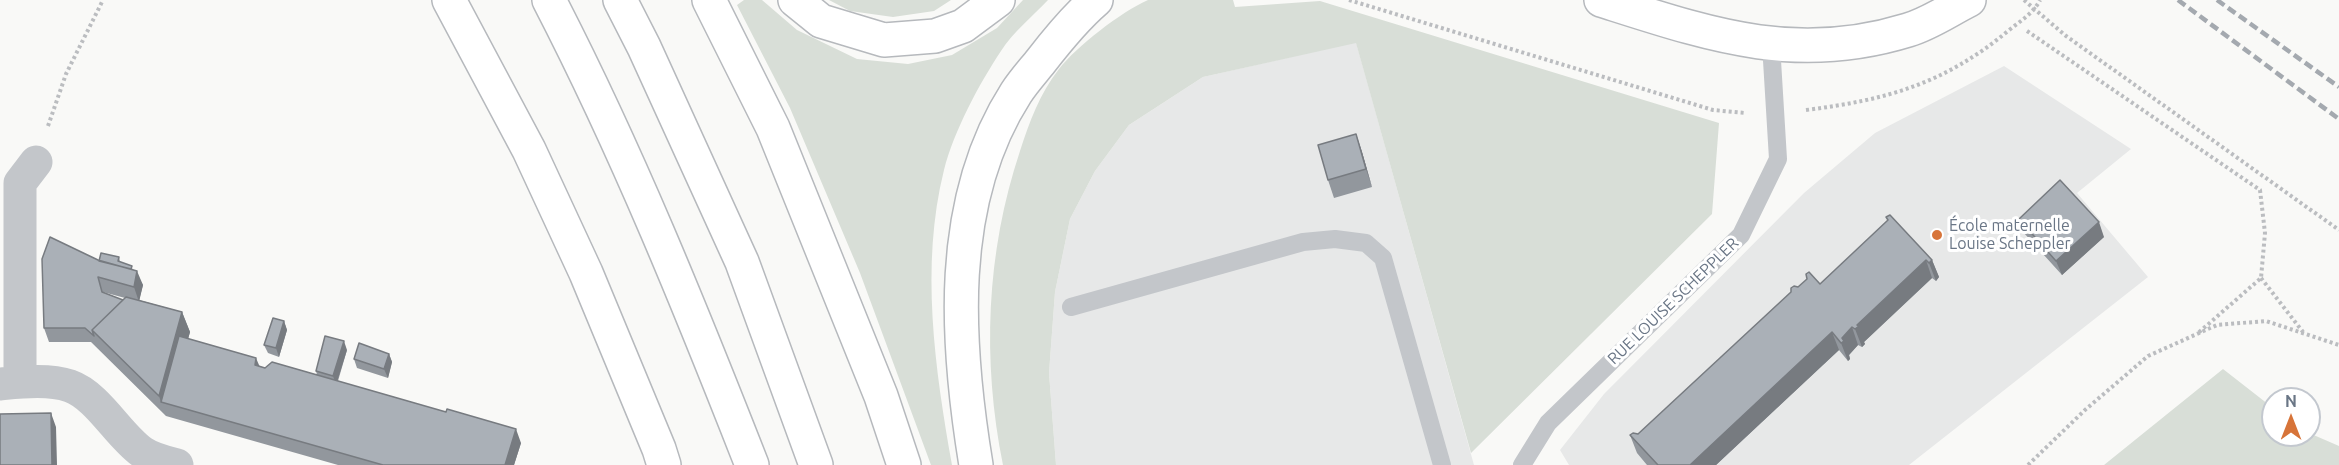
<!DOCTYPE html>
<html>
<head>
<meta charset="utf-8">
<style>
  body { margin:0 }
  #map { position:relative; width:2339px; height:465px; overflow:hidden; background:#f9f9f7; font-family:Ubuntu,sans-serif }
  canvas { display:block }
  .north { position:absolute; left:2261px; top:387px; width:60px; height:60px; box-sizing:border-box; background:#fff; border:2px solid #c3c8cf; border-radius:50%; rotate:0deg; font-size:16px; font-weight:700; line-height:24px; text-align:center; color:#6a7686 }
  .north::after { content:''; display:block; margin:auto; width:21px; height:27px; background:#d77439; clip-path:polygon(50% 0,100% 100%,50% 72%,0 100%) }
</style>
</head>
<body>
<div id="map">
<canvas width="2339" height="465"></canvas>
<div class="north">N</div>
</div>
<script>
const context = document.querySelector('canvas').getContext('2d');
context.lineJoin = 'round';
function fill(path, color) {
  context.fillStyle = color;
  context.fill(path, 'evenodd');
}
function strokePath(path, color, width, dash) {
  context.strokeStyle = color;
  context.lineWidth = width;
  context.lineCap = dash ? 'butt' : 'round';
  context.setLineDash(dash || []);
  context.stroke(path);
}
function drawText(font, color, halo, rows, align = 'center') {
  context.font = font + ' Ubuntu,sans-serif';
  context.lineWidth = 6;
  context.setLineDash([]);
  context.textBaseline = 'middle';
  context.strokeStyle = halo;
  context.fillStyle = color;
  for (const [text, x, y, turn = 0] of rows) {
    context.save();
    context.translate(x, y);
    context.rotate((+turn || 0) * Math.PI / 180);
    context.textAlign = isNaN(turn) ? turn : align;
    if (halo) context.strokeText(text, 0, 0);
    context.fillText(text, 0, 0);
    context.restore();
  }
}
fill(new Path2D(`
  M1356,42L1474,465H1056L1049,373L1055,292L1070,219L1095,171L1129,125L1203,77Z
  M2004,66L2131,149L2077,193L2148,277L1909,465H1569L1560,450L1604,394L1804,193L1875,133Z`), '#e7e8e8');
fill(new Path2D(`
  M744,0H762L797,30L857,59L908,64L952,55L997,28L1023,0H1048C1033,16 1013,32 1001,51C979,84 954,131 944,170C920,266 935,369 952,465H931L860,273L790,108L737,5Z
  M829,0H951L934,11L893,17L850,11Z
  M1148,0H1233L1235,7L1320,1L1719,123L1712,214L1471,453L1356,43L1203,77L1129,125L1095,171L1070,219L1055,292L1049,373L1056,465H1003C982,360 986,253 1020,151C1029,123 1040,93 1059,69C1077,46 1121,12 1148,0Z
  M2223,369L2273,408V435H2309V433L2339,446V465H2104Z`), '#d8ded7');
const trunk = new Path2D(`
  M449,0L529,150L586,273L659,449L664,465
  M549,0C627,151 690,307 752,465
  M620,0L644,47L742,262L816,465
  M709,0L773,128L881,396L904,465
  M795,0L821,21L884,40L935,36L963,26L998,0
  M1601,0C1708,34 1795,65 1908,30C1929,24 1949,10 1969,0
  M976,465C956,343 946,202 1016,93C1023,82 1033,71 1041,61C1058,39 1075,18 1096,0`);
strokePath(trunk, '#b6b9bd', 36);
strokePath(new Path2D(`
  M1349,0L1713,110L1745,113
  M2024,0L2066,36L2339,230
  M2027,31L2260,190L2265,233L2261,278L2197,334
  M1806,110C1886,100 1944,84 2008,31C2020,21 2033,14 2040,0
  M48,126L66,74L103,0
  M2261,278L2303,332
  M2028,465L2085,410L2148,356L2217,325L2266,321L2339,345`), '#bbbdc0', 4, [3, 3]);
strokePath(new Path2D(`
  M1071,307L1303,242L1335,239L1366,243L1383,258L1442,465
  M1522,465L1548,423L1741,235L1778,159L1771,44`), '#c3c6ca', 18);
strokePath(new Path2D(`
  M20,382V183L36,162
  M0,384C22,382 49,379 70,386C98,396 118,435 142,452C152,459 165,462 177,465`), '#c3c6ca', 33);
strokePath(trunk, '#fff', 33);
strokePath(new Path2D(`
  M2178,0L2339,119
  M2217,0L2339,87`), '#a4a9af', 4.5, [9, 4.5]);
fill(new Path2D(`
  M1356,134L1362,152L1372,187L1334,198L1328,180Z
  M1886,217L1932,260L1939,277L1936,281L1932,278L1864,342L1865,344L1862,347L1858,345L1849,355L1850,359L1848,361L1839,350L1716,465H1647L1637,453L1630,435L1638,434L1798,287L1820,284L1888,221Z
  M2019,219L2104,237L2062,275L2024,233Z
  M119,257L120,262L133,269L143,285L139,300L182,312L190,332L188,339L265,368L317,375L316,371L347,350L338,381L521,443L514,465H338L166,416L91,342H49L44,328L99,261ZM103,292L125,298L123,300Z
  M284,321L287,330L279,357L268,353L264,345Z
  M389,354L392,362L388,378L357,368L354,359Z`), '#92979d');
fill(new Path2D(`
  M1356,134L1362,152L1372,187L1366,169Z
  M2099,222L2104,237L2062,275L2056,261Z
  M1926,260L1932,278L1864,342L1865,344L1862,347L1855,329L1857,325Z
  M1932,260L1939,277L1936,281L1929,263Z
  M137,271L143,285L139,302L134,287Z
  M182,312L190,332L170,404L161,402L159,396Z
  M284,321L287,330L279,357L276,348Z
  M1852,327L1858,345L1849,355L1850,359L1848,361L1841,343L1842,338Z
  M1832,332L1839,350L1716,465H1690Z
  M344,341L347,350L336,385L333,376Z
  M389,354L392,362L388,378L384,369Z
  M256,358L262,372L255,365Z
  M51,413L56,427L57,465H52Z
  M516,429L521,443L514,465H505Z`), '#777b80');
const building = new Path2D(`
  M1356,134L1366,169L1328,180L1318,145Z
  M2060,180L2099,222L2056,261L2019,219Z
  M1890,215L1932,260L1929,263L1926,260L1857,325L1859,326L1855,329L1852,327L1842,338L1844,341L1841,343L1832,332L1690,465H1658L1630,435L1633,433L1638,434L1791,292V288L1794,286L1798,287L1807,279L1806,274L1809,272L1820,284L1888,220L1886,217Z
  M50,237L98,260L137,271L134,287L98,277L102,292L123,300L92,330L94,336L85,328H44L42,259Z
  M101,253L119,257L118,261L132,266L131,269L99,261Z
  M126,297L182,312L159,396L92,330Z
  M273,318L284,321L276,348L264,345Z
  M179,336L256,358L255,365L265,368L272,362L446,412L447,409L516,429L505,465H383L161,402Z
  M325,336L344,341L333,376L316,371Z
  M359,343L389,354L384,369L354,359Z
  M51,413L52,465H0V414Z`);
fill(building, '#aab0b7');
strokePath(building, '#777b80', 1.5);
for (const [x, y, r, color] of [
  [1937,235,6,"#d77439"]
]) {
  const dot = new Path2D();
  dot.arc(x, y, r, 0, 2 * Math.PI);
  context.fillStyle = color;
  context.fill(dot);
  strokePath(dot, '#fff', 2);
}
drawText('16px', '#6a7686', '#fff', [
  ["École maternelle",1949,226],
  ["Louise Scheppler",1949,244]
], 'left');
drawText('16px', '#6a7686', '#fff', [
  ["RUE LOUISE SCHEPPLER",1673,301,-44]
]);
</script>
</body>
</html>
